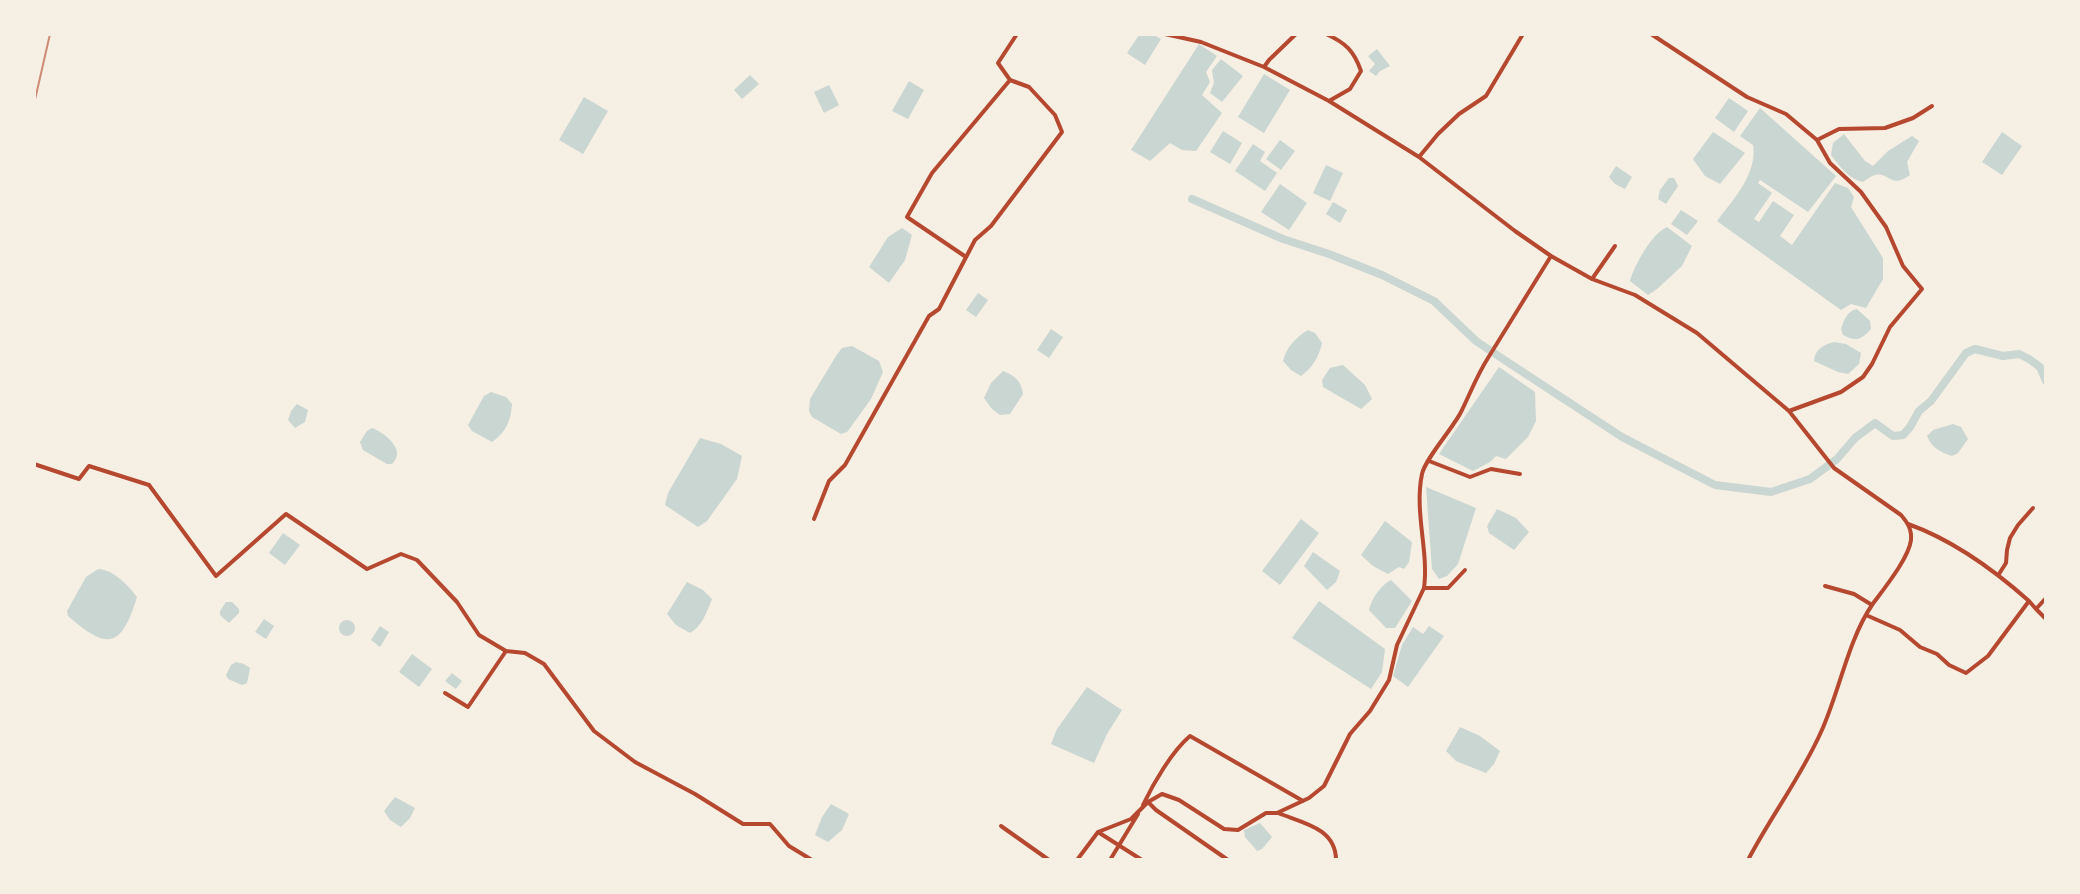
<!DOCTYPE html>
<html>
<head>
<meta charset="utf-8">
<style>
  body { margin:0 }
  #map { position:relative; width:2080px; height:894px; overflow:hidden; background:#f6efe4; font-family:Ubuntu,sans-serif }
  canvas { display:block }
  .frame { position:absolute; inset:0; border:36px solid #f6efe4; pointer-events:none }
</style>
</head>
<body>
<div id="map">
<canvas width="2080" height="894"></canvas>
<div class="frame"></div>
</div>
<script>
const context = document.querySelector('canvas').getContext('2d');
context.lineJoin = 'round';
function fill(path, color) {
  context.fillStyle = color;
  context.fill(path, 'evenodd');
}
function strokePath(path, color, width, dash) {
  context.strokeStyle = color;
  context.lineWidth = width;
  context.lineCap = dash ? 'butt' : 'round';
  context.setLineDash(dash || []);
  context.stroke(path);
}
fill(new Path2D(`
  M1139,35H1154L1161,39L1145,65L1127,53Z
  M1199,44L1217,56L1206,72L1210,82L1202,95L1222,113L1196,151L1182,150L1170,143L1150,161L1131,150Z
  M1377,49L1390,66L1380,71L1376,76L1369,71L1375,64L1368,56Z
  M1221,59L1243,76L1222,102L1210,93L1214,83L1212,70Z
  M1264,74L1290,90L1264,133L1238,117Z
  M750,75L759,84L742,99L734,90Z
  M909,81L924,90L908,119L892,111Z
  M829,85L839,105L824,113L814,92Z
  M584,97L608,111L583,154L559,140Z
  M1729,98L1748,111L1734,132L1715,118Z
  M1760,108L1836,176L1808,212L1760,180L1758,183L1772,193L1754,219L1759,222L1773,201L1794,215L1780,236L1792,245L1835,183L1848,188L1854,197L1851,207L1883,258V279L1866,308L1851,304L1841,310L1717,221C1733,200 1758,173 1753,145L1740,136Z
  M1223,131L1242,143L1230,164L1210,152Z
  M1713,132L1745,153L1720,184L1705,176L1693,159Z
  M2002,132L2022,146L2002,175L1982,162Z
  M1844,134L1865,161L1873,166L1888,151L1912,136L1919,141L1907,162L1910,175C1885,193 1890,161 1863,182C1850,180 1839,166 1831,155L1833,143Z
  M1280,140L1295,151L1281,170L1266,159Z
  M1253,144L1265,152L1260,161L1277,173L1265,191L1235,171Z
  M1326,165L1343,173L1330,201L1313,193Z
  M1616,166L1632,177L1625,189L1615,184L1609,177Z
  M1669,178H1674L1678,186L1666,204L1658,199L1660,190Z
  M1280,184L1307,203L1289,230L1261,212Z
  M1333,202L1347,210L1340,223L1326,214Z
  M1681,210L1698,221L1687,235L1671,224Z
  M1667,227L1692,246L1682,266L1657,289L1648,295L1630,281C1634,266 1652,233 1667,227Z
  M902,228L912,235L905,260L889,283L869,267L888,237Z
  M978,293L988,300L976,317L966,310Z
  M1857,309L1870,321L1871,329C1861,340 1856,342 1843,335L1841,329C1844,320 1847,311 1857,309Z
  M1051,329L1063,337L1049,358L1037,350Z
  M1308,330L1315,333L1322,343C1319,357 1312,368 1301,376L1291,370L1283,361C1286,348 1296,337 1308,330Z
  M1834,342L1846,344L1861,353L1859,364L1848,374L1838,372L1814,361C1815,349 1823,345 1834,342Z
  M852,346L879,361L883,372L871,399L850,428L847,432L841,434L812,417L809,411L810,399L836,356L842,348Z
  M1343,365L1365,385L1372,399L1361,409L1323,387L1322,380L1330,368Z
  M1499,367L1535,392L1536,421L1528,437L1506,459L1496,456L1490,462L1473,471L1439,454Z
  M1003,371C1015,376 1021,380 1023,394L1010,414L1000,415L992,409L984,398L991,383Z
  M491,392L506,397L512,404C511,421 506,432 492,442L472,431L468,425L484,396Z
  M297,404L308,410L305,422L295,428L288,420L291,411Z
  M1953,424L1961,427L1968,439L1958,453L1952,456C1940,452 1932,448 1927,436L1933,430Z
  M372,428C385,433 407,450 392,464H387L363,450L360,442L367,431Z
  M700,438L721,444L742,456L737,479L707,521L698,527L665,505L668,493Z
  M1426,487L1476,508L1458,564L1447,576L1439,579L1432,569Z
  M1497,509L1516,518L1529,532L1514,550L1489,533L1487,526Z
  M1301,519L1319,533L1280,585L1262,571Z
  M1385,521L1412,542L1409,562L1404,569L1399,567L1388,574L1373,566L1361,555Z
  M283,533L300,545L285,565L269,553Z
  M1313,552L1340,571L1336,582L1327,590L1304,566Z
  M98,569C114,570 128,585 137,597C121,649 107,650 68,616L67,611L86,577Z
  M1391,580L1412,601L1395,628H1386L1369,610C1371,599 1381,585 1391,580Z
  M687,582L703,590L712,599C707,611 702,627 690,633L676,625L667,614Z
  M1319,601L1385,649L1382,672L1371,689L1292,638Z
  M226,602H232L239,609V613L229,623L220,615V611Z
  M264,619L274,626L266,639L255,632Z
  M339 628a8 8 0 1 1 16 0a8 8 0 1 1-16 0Z
  M380,626L389,632L380,647L371,640Z
  M1429,626L1444,636L1408,687L1393,676L1402,645L1413,627L1423,634Z
  M412,654L432,669L419,687L399,672Z
  M236,662L244,664L250,668L247,683L242,685L228,679L226,675L231,665Z
  M452,673L462,681L456,689L445,681Z
  M1087,687L1122,710L1107,734L1094,763L1051,744L1057,729Z
  M1460,727L1480,736L1500,751L1494,764L1486,773L1456,761L1446,751Z
  M395,797L415,808L410,818L401,827L390,820L384,811Z
  M831,804L849,814L842,830L828,842L815,835L822,817Z
  M1260,823L1272,837L1262,849L1257,851L1245,837L1244,830Z`), '#c9d6d2');
strokePath(new Path2D(`
  M1192,199L1283,239L1329,254L1382,275L1434,301L1476,341L1509,363L1622,437L1715,485L1771,492L1810,479L1837,459L1855,438L1875,423L1893,436L1903,435L1910,427L1919,411L1931,401L1966,353L1975,349L2003,356L2019,354L2029,359L2040,367L2046,381`), '#c9d6d2', 8);
strokePath(new Path2D(`
  M1165,34L1201,42L1264,67L1329,101L1419,157L1515,231L1551,256
  M1326,34C1346,43 1354,51 1361,71L1350,89L1329,101
  M1651,34L1747,97L1786,114L1817,140
  M1264,67L1269,60L1296,34
  M1419,157L1438,134L1459,114L1486,96L1523,34
  M966,257L907,217L932,173L1010,80L998,63L1017,34
  M1592,279L1615,246
  M1789,411L1841,392L1863,377L1872,364L1890,327L1922,289L1903,266L1886,227L1861,192L1830,163L1817,140L1839,129L1885,128L1913,118L1932,106
  M1429,461L1470,477L1491,469L1520,474
  M34,464L79,479L89,466L149,485L216,576L286,514L367,569L401,554L417,560L457,602L479,635L506,651L525,653L544,664L594,731L635,762L695,794L743,824H770L789,846L812,860
  M814,519L829,481L845,465L929,316L939,309L975,240L991,226L1062,132L1055,115L1029,87L1010,80
  M1908,524C1953,540 1993,569 2029,601
  M1999,574L2006,563L2007,550L2010,538L2018,525L2033,508
  M1424,588C1429,551 1414,512 1422,474C1425,459 1453,428 1461,412C1470,394 1477,375 1488,358C1509,324 1530,290 1551,256L1592,279L1635,295L1697,333L1789,411L1834,468L1901,515C1907,522 1912,529 1911,540C1909,558 1883,590 1872,605L1854,594L1825,586
  M2036,609L2046,619
  M1866,615L1900,630L1920,647L1937,654L1949,665L1966,673L1988,656L2029,601L2036,609L2046,598
  M445,693L468,707L506,651
  M1148,802L1156,810L1228,860
  M1143,805C1153,784 1172,751 1190,736L1303,801
  M1278,813C1303,823 1336,828 1336,860
  M1001,826L1049,860
  M1098,832L1142,860
  M1077,860L1098,832L1131,819L1148,802L1162,794L1179,800L1224,829L1238,830L1266,813H1277L1309,798L1324,786L1350,734L1370,711L1389,680L1397,645L1424,588H1448L1465,570
  M1110,860L1138,814
  M1748,860C1771,816 1801,777 1821,732C1839,693 1848,640 1872,605`), '#b5482f', 4);
strokePath(new Path2D(`
  M34,104L50,34`), '#cf8b77', 2);
</script>
</body>
</html>
